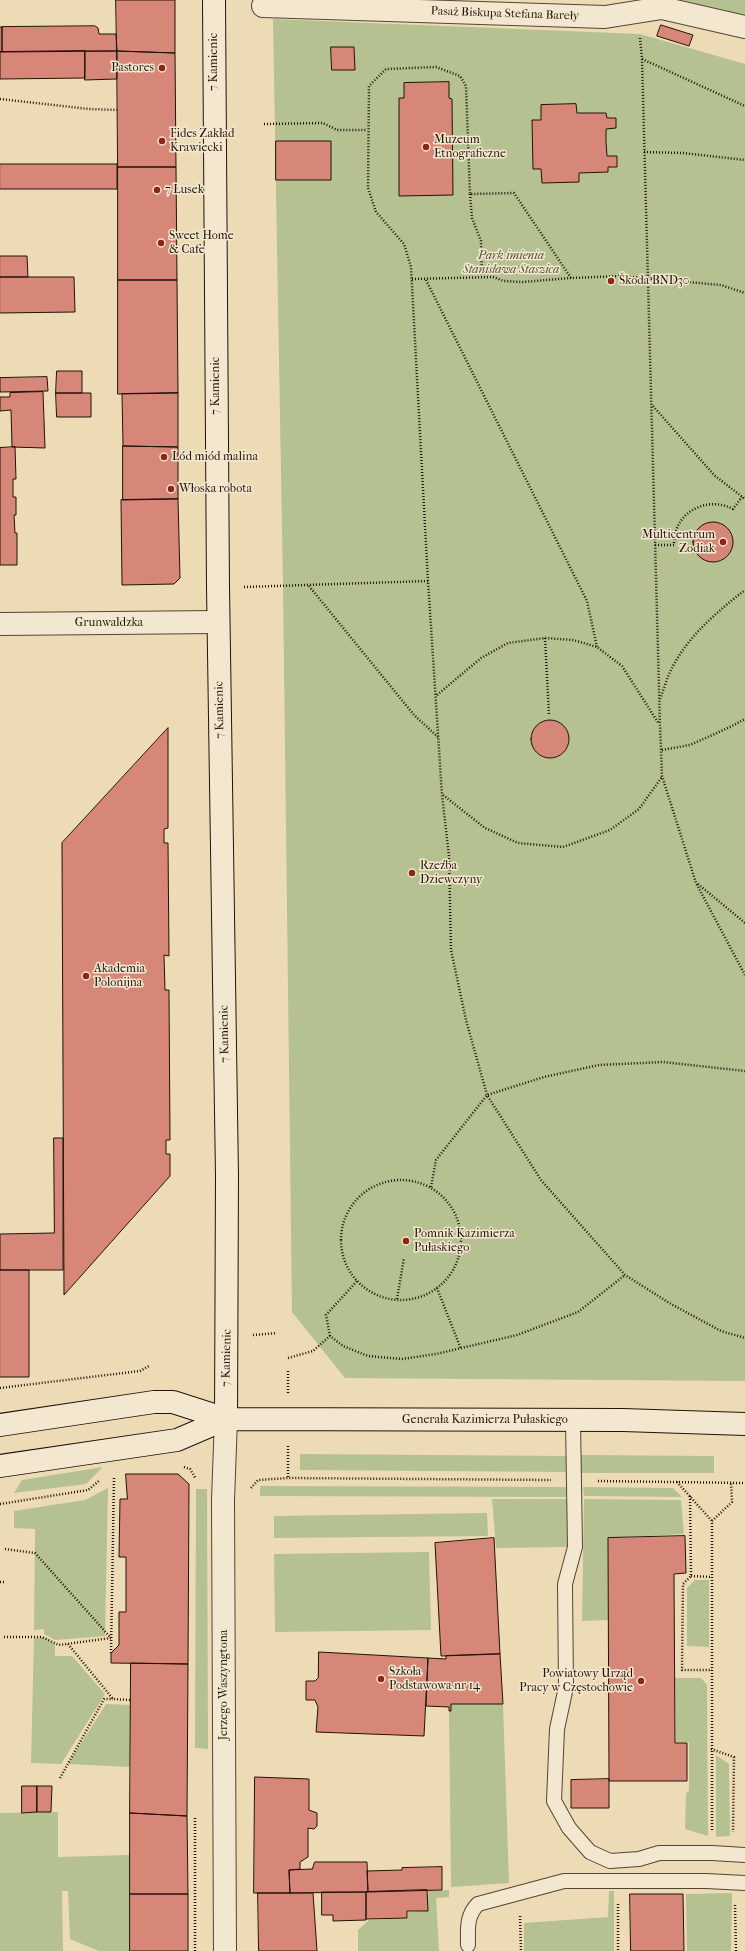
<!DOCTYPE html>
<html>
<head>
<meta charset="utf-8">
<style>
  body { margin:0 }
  canvas { display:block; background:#eddbb5 }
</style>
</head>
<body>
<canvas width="745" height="1951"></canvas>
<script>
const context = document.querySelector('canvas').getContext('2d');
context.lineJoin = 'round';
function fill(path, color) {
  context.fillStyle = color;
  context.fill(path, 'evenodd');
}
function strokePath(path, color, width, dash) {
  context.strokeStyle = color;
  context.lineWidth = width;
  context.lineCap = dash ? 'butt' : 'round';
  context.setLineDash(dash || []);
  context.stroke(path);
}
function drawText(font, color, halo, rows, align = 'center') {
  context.font = font + ' "IM FELL French Canon",serif';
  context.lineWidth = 3;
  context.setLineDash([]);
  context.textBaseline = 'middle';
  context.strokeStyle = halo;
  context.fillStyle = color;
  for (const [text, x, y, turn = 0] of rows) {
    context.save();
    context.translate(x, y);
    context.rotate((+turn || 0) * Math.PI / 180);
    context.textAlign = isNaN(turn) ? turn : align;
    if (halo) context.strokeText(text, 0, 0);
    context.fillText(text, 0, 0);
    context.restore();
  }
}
fill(new Path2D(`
  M681,0H745V16Z
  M273,19L640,34L745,64V1381L345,1378L292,1312L283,586Z
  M300,1454L566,1456V1472L300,1470Z
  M581,1455L714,1456V1473H581Z
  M103,1467L86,1484L14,1493L22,1480Z
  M260,1486L567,1487L568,1497L260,1496Z
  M583,1487L673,1488L682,1497L584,1496Z
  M108,1488L105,1636L55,1640L44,1634V1629L34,1630L35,1529L14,1528V1511L85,1500Z
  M196,1489H207L208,1749L195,1748Z
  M492,1499H568L567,1547L496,1548Z
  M584,1499L681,1500L684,1534L608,1538V1620L582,1621Z
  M487,1513L488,1536L274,1538V1516Z
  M429,1552L431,1630L275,1632L274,1554Z
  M695,1580H709V1647L687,1646V1588Z
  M42,1637L55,1643V1656H72L105,1694L61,1764L31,1763L34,1638Z
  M675,1678H701L707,1685L708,1836L685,1829L686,1793L689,1791V1742H676Z
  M106,1704L131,1705L130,1767L68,1764Z
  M451,1704H503L509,1883L451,1887L449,1711L451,1710Z
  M716,1755L729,1764L730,1836L716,1837Z
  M58,1812V1857L130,1855V1951H99L70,1939L68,1891H62L63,1951H0V1813Z
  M449,1890V1897L436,1898L439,1951H358V1930L369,1920L408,1918V1912L428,1911V1891Z
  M609,1891H614V1951H524V1923L608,1917Z
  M732,1893L731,1951H687L686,1894Z`), '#b5c190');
const building = new Path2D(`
  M116,0H175V53L117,51Z
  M661,25L693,35L689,46L657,36Z
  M95,26L98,28L99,34H116L117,51L2,52V27Z
  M0,27H2V52H0Z
  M331,47H354L355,70H332Z
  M85,51H117V79L85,80Z
  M85,51V78L0,79V52Z
  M117,51L175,53L176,167H118Z
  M449,82V98L452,99L453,195L399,196V98H404V83Z
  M576,104L577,113H606L607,118H616V128L606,129V142L607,156H617V167H608V172L579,173V182L542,183L541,169H533L532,120H541V105Z
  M276,141H331V180H276Z
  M0,164H117V189H0Z
  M118,167H176L177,280H118Z
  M0,256H27L28,277H0Z
  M0,277H74L75,312L0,313Z
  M118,280H177L178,393L118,394Z
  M57,371H82V393H56Z
  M47,377L48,391L0,392V378Z
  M43,392L45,448L12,447L11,410L0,411V397H10V393Z
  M56,393H91V417H57Z
  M178,393V447L123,446L122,394Z
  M123,446L178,447V499L123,500Z
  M15,447L16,479H13V497H16V515H14L15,533H17V565H0V448Z
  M178,499L180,578L174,584L122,585L121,500Z
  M693 542a20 20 0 1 1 40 0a20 20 0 1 1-40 0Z
  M531 739a19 19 0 1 1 38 0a19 19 0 1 1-38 0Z
  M168,728V828L164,829V843H168L169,956L164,955L165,990H169L170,1140H166V1154H170V1176L64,1295L62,843Z
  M54,1138H63V1270H0V1234L54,1233Z
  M0,1270H29V1377H0Z
  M126,1474H178L189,1484L188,1664L111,1663V1653L119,1645V1612H126V1557H119L120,1499H127Z
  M685,1536L686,1573L674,1574L675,1743H687V1781H609L608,1538Z
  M494,1538L500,1654L441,1656L435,1543Z
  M319,1652L428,1658L424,1736L316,1732L318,1707L315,1700H306V1681H315L318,1678Z
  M500,1654L503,1704H451V1711H449V1707L426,1706L428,1658L446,1659V1656Z
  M131,1663L188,1664L187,1816L130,1813Z
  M255,1777L309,1779V1810L317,1813V1826L314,1829L308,1828V1857L300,1862V1869L289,1870L290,1893H254Z
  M609,1779V1808H571V1780Z
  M22,1786H37V1812L22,1813Z
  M37,1786H52L51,1812H37Z
  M130,1813L187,1816L188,1894H130Z
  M315,1862H367L368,1892L290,1893L289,1870L312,1869Z
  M442,1867V1890L368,1892L367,1871L402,1870V1868Z
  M427,1890L428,1911H407V1918L366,1919V1892Z
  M322,1892H366V1920L333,1921V1915H322Z
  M258,1893H313L317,1951H259Z
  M130,1894H188V1951H130Z
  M630,1894H683L684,1951H631Z`);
fill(building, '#d68778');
strokePath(building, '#22120a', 1);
const lane = new Path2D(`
  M573,1420L575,1547L565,1584L566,1687L557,1729L554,1801L569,1828L590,1852L610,1861L639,1859L659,1853H712L745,1855
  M468,1945C468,1929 466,1916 478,1904L564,1881H706L745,1883`);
const street = new Path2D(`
  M263,6L605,17L662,8L745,27
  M0,624L218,622
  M225,1951L223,1500L226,1419`);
const secondary = new Path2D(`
  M214,0L218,587L227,1176L226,1419
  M0,1425L154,1402H173L226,1419L623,1420L745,1424
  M0,1466L177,1440L226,1419`);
strokePath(lane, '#554435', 16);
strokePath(street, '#554435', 24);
strokePath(secondary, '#22120a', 24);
strokePath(new Path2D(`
  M640,38L642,59L660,725L662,776L696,883L745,975
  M642,59L745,106
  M0,99L89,109L117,110
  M264,124L323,123L337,130H367
  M644,152L683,153L745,160
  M470,194L472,218L481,241L482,276
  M571,278L514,193L470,194L466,86L460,76L436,67L386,69L369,86L368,188L376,212L404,244L411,267L428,581L442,795L449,856L451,950L466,1020L487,1095L541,1180L625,1275L671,1304L721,1331L745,1338
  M412,279L493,277L504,281L522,282L571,278L620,276L721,285L745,293
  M426,280L587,601L597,647
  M653,406L714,475L745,499
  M655,545H674C673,513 706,495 733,509L742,497
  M309,586L414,715L438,737
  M244,587L428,581
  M545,638L549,715
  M437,695L481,658L508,643L545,638L573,640L597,647L622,666L659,724
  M660,699C664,689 667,677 672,668C688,636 718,611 745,590
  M662,750L690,745L730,727L745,719
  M443,795L485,828L518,843L563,847L610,830L639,809L662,777
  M698,884L745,923
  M341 1240a60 60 0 1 1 120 0a60 60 0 1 1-120 0Z
  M431,1187L436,1160L487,1095L544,1077L599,1065L663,1062L745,1071
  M437,1288L461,1349
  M397,1299L404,1258
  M253,1335L277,1333
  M330,1336L326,1315L357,1281
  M288,1358L313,1351L330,1336L343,1346L368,1356L402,1359L436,1354L517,1335L578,1312L625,1275
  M0,1388L140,1371L149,1366
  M288,1393V1371
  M288,1446V1478
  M184,1467L190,1469L196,1479
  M598,1481L745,1483
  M677,1482L712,1521
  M251,1488L258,1480L288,1478L551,1480
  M690,1496L691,1576L683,1584L682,1670H712
  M0,1504L88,1490L100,1480
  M5,1549L35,1553L111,1638
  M691,1576L712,1577
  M0,1582H5
  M4,1637H42L59,1645L111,1638
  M68,1644L113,1699L131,1700
  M111,1653L114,1477
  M711,1749L734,1757L733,1832
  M60,1778L104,1699H113
  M712,1830V1521L732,1502L731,1482
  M618,1904V1951
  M735,1905L736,1951
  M520,1916L521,1951
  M195,1951V1816`), '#22120a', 2.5, [1, 2]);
strokePath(lane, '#f3e8cf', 14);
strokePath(street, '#f3e8cf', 22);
strokePath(secondary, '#f3e8cf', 22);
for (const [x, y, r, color] of [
  [162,68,4,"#8f2418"],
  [162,141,4,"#8f2418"],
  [426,147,4,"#8f2418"],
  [157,190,4,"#8f2418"],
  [161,243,4,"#8f2418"],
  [611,281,4,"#8f2418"],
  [164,457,4,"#8f2418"],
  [171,489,4,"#8f2418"],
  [723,542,4,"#8f2418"],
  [412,873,4,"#8f2418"],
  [86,976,4,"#8f2418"],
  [406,1241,4,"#8f2418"],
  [381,1679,4,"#8f2418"],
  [641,1681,4,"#8f2418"]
]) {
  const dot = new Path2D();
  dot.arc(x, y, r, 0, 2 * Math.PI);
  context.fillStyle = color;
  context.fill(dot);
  strokePath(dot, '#f3e8cf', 1.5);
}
drawText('12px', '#22120a', '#f3e8cf', [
  ["Pasaż Biskupa Stefana Bareły",505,14,2],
  ["7 Kamienic",214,62,-90],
  ["7 Kamienic",216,386,-90],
  ["Grunwaldzka",109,623],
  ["7 Kamienic",220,710,-91],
  ["7 Kamienic",225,1034,-91],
  ["7 Kamienic",227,1358,-89],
  ["Generała Kazimierza Pułaskiego",485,1420],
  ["Jerzego Waszyngtona",224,1685,-90]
]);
drawText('12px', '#22120a', '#f3e8cf', [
  ["Pastores",154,68,"right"],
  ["Fides Zakład",170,134],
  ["Krawiecki",170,148],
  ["Muzeum",434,140],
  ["Etnograficzne",434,154],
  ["7 Łusek",165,190],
  ["Sweet Home",169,236],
  ["& Cafe",169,250],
  ["Škoda BND30",619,281],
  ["Lód miód malina",172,457],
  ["Włoska robota",179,489],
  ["Multicentrum",715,535,"right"],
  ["Zodiak",715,549,"right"],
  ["Rzeźba",420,866],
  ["Dziewczyny",420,880],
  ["Akademia",94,969],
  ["Polonijna",94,983],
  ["Pomnik Kazimierza",414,1234],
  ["Pułaskiego",414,1248],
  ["Szkoła",389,1672],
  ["Podstawowa nr 14",389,1686],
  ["Powiatowy Urząd",633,1674,"right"],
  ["Pracy w Częstochowie",633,1688,"right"]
], 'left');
drawText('italic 12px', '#554f39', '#f3e8cf', [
  ["Park imienia",511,256],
  ["Stanisława Staszica",511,270]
]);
</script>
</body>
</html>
